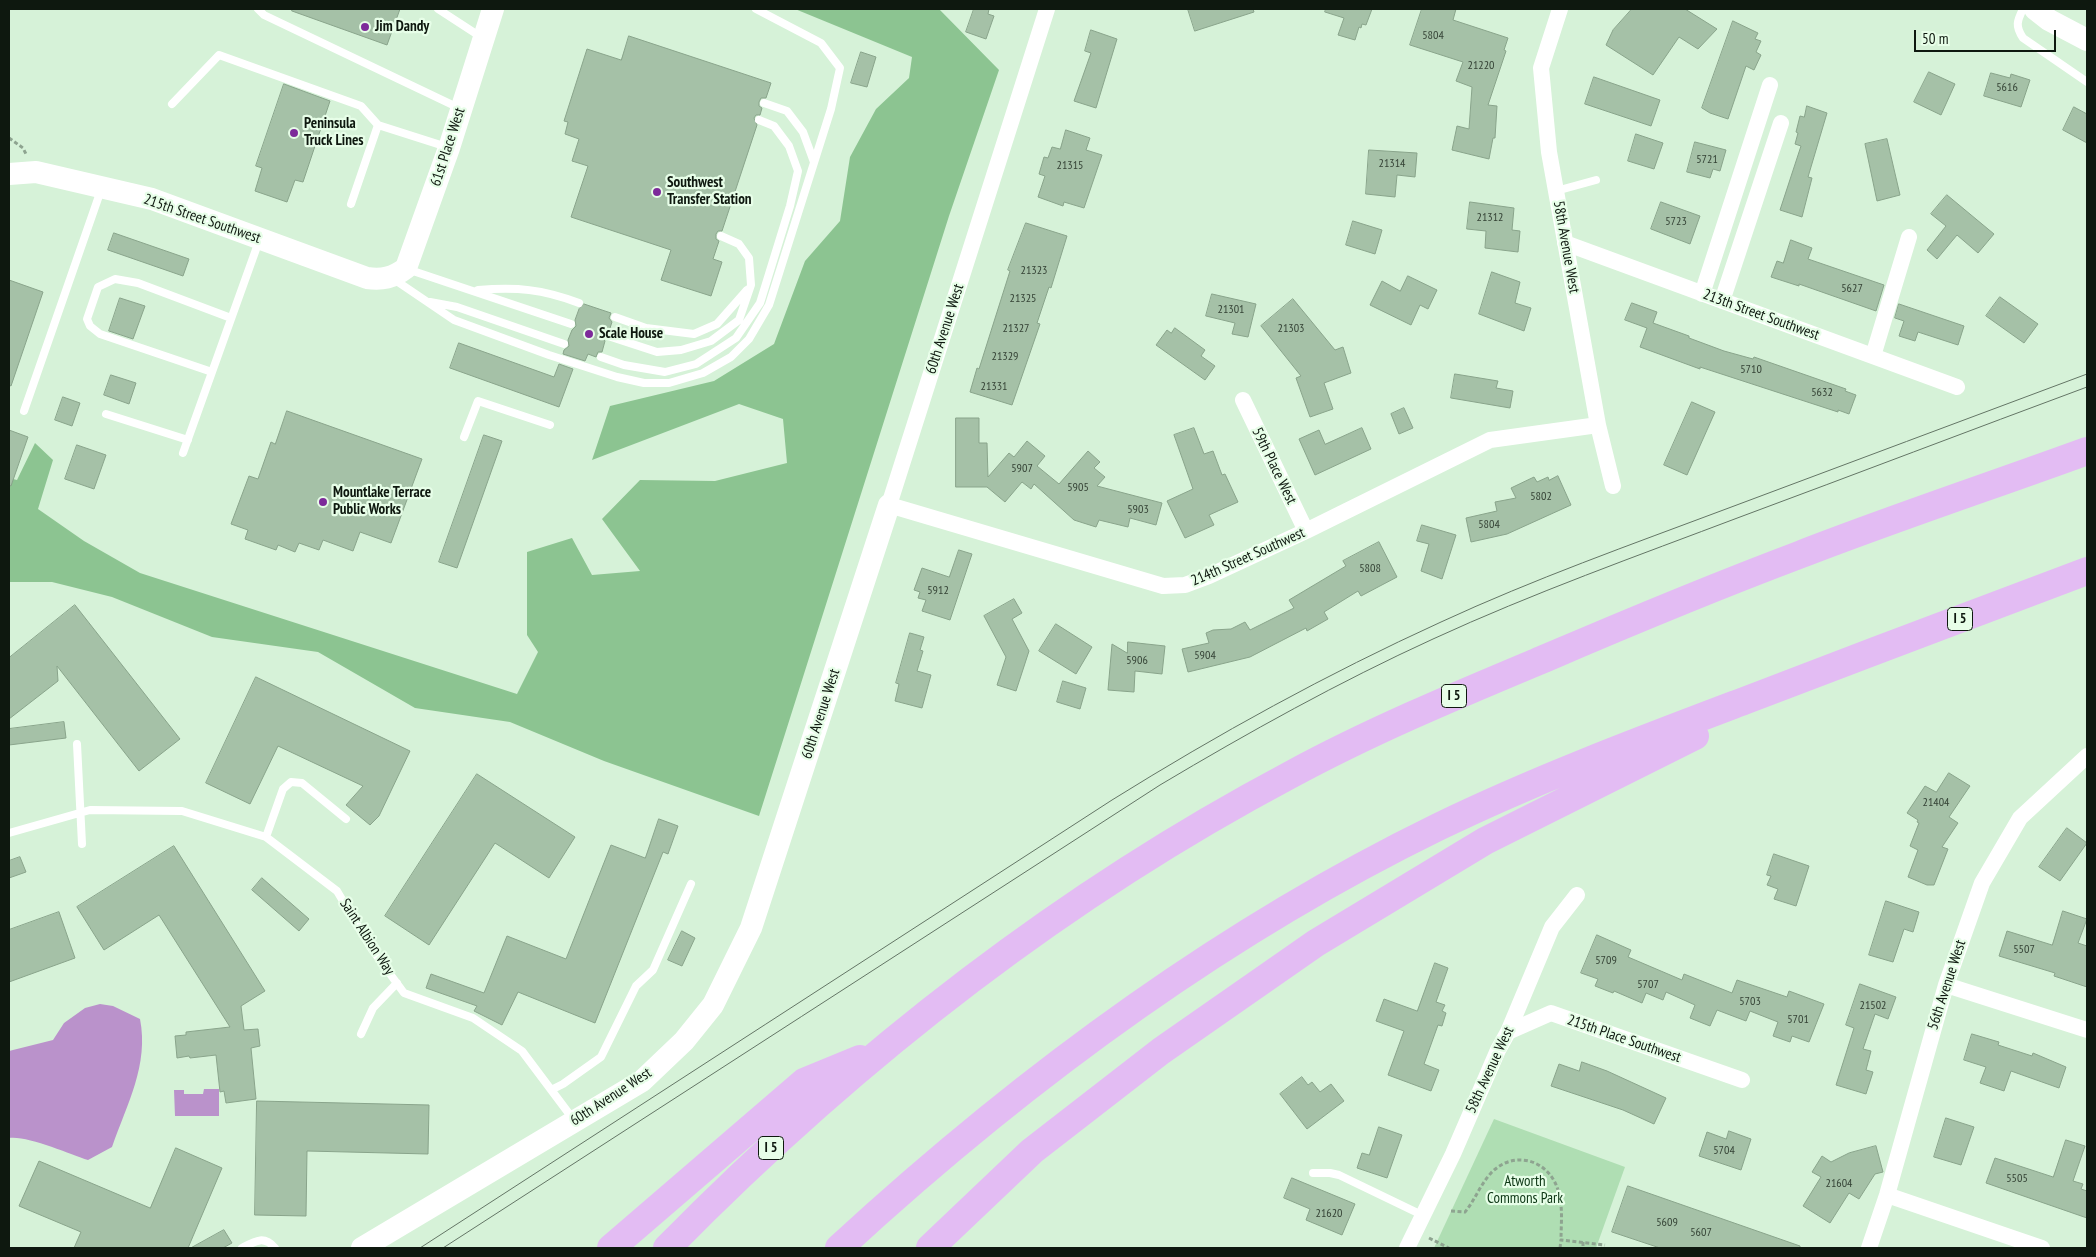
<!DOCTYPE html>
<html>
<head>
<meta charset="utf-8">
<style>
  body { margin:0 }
  #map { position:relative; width:2096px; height:1257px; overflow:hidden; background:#d6f2d8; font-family:"PT Sans Narrow",sans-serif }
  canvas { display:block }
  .frame { position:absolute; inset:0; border:10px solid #0e180f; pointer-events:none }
  .scale { position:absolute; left:1914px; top:30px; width:142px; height:22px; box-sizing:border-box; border:2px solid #0e180f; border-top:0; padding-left:6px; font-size:15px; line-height:18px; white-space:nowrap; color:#0e180f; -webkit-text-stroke:4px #e7fee8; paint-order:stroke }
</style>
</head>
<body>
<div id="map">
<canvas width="2096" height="1257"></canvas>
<div class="frame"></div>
<div class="scale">50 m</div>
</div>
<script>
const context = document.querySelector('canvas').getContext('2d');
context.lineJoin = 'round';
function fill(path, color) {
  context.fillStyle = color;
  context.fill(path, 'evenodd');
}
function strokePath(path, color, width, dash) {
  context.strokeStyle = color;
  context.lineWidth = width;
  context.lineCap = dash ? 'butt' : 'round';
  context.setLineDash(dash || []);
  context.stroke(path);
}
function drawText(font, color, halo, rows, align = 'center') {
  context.font = font + ' "PT Sans Narrow",sans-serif';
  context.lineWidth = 4.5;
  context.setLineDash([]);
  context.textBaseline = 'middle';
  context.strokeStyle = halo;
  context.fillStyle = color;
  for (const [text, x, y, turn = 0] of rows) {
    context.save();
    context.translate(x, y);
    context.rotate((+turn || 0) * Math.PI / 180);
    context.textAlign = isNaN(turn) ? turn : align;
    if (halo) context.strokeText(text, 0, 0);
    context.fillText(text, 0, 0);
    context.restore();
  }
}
fill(new Path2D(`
  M1494,1119L1625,1167L1596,1248H1434Z`), '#afdeb3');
fill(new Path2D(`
  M795,9H939L999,70L949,216L759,816L604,761L510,722L415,708L318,652L212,637L112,597L52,582H9V478L17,480L35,443L53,460L38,509L84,541L140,573L517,694L538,652L527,635V552L572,538L592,575L640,571L602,519L640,480L715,481L787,463L783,419L739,404L592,460L610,406L714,381L774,344L805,261L840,221L850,157L876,109L909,78L912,57Z`), '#8cc491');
fill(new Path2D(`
  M100,1004L113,1006L140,1019C149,1065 127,1104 112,1147L88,1160C70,1154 26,1135 9,1138V1051L53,1040L64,1023L85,1008Z
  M204,1089H219V1116H175L174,1090H184V1094H203Z`), '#ba92cb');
const building = new Path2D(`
  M292,9H400L387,45L292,11Z
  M974,9H989L988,14L994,16L986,39L966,32Z
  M1188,9H1253L1254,12L1195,31Z
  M1326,9H1372L1366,25L1362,24L1361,28L1359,27L1355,40L1338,35L1344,18L1325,12Z
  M1422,9H1456L1453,20L1508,38L1504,50L1506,51L1488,105L1497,106L1495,138H1493L1489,159L1452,150L1457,126L1469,129L1472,87L1456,81L1463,62L1410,45Z
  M1632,9H1685L1717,29L1698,49L1679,37L1653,75L1606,45L1613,30Z
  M1733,21L1758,33L1755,39L1761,41L1756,52L1761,55L1754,70L1746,66L1728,119L1710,113L1702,108Z
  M1091,30L1117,39L1096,108L1074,101L1091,53L1085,51Z
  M629,36L771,83L766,98H761L759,102V106L762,108L760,115H756L754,118L757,125L722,231H718L716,234V239L719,241L713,259L722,262L711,296L661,280L671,250L571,217L588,166L572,161L579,139L565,134L568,122L564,121L587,49L621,60Z
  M861,52L876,57L867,87L851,83Z
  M1929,72L1955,84L1941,115L1914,102Z
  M1991,73L2010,78L2011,74L2030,80L2021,107L1984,96Z
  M1594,77L1660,100L1651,126L1585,104Z
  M284,84L330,101L303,182L295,180L287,202L255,191L262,168L256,166Z
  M1807,106L1827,113L1808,177L1812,178L1802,217L1780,210L1801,146L1795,144L1798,133L1796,132L1800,116L1804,117Z
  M2074,107L2087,114V143L2063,130Z
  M1066,130L1090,138L1086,150L1102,155L1084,208L1064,202L1063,206L1038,197L1045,176L1039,174L1044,157L1048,158L1052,147L1060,149Z
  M1636,134L1663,143L1654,169L1628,161Z
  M1887,139L1900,195L1877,201L1865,144Z
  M1695,142L1726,150L1720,171L1713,169L1710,178L1687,172Z
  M1369,150L1417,153L1415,177L1397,175L1395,197L1366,194Z
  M1947,195L1994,234L1978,253L1957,235L1937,259L1927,250L1946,226L1931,214Z
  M1470,202L1514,208L1512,230L1520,231L1518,252L1485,248L1486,231L1467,229Z
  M1661,202L1700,216L1690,244L1651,229Z
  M1353,221L1382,230L1375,254L1346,245Z
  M1026,223L1067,236L1051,288L1049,287L1037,323L1040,324L1012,405L970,392L977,368L979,369L1010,271L1008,270Z
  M114,233L189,259L183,276L108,250Z
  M1791,240L1812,248L1808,259L1884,285L1876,311L1799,284V286L1771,277L1777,261L1783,263Z
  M1492,272L1520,282L1515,303L1531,308L1524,331L1479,314Z
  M1408,276L1437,290L1428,309L1420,305L1411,325L1370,305L1382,281L1400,291Z
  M9,280L43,292L11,386L9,385Z
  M1212,294L1256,304L1248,337L1232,334L1235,323L1206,316Z
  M2000,297L2038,324L2024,343L1986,316Z
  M120,298L145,306L133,339L109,331Z
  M1293,299L1335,350L1343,347L1351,373L1324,383L1333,409L1310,417L1296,378L1301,376L1261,326Z
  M1632,303L1657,312L1653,323L1689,336V338L1724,351L1753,359L1754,357L1846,389L1845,391L1856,395L1849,414L1838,410V412L1700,367V369L1640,347L1647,328L1625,320Z
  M584,304L611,313L609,318L612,322L609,331L603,334V338L605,341L602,352H598L596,357L588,354L585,361L563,354L564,350L569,346L568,340L572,330L576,326L575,320L579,309Z
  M1899,304L1964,326L1958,345L1918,332L1915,341L1899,336L1904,321L1895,318Z
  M1175,328L1205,350L1201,356L1215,366L1205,380L1156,345L1167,330L1171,333Z
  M459,343L554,377L559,364L573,369L559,407L450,368Z
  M1455,374L1498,381L1496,388L1513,391L1510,408L1451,398Z
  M111,375L136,383L129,404L104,395Z
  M63,397L80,403L72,426L55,420Z
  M1692,402L1715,412L1687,475L1664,465Z
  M1404,408L1413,428L1399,434L1391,414Z
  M287,411L422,459L391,543L360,532L353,551L323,540L319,550L299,543L295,552L278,545L276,550L245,539L248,530L231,524L249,476L258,479L271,442L275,444Z
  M956,418H979V443H987L988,477L1009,453L1014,457L1027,441L1045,456L1037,466L1059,484L1088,451L1100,462L1094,468L1105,477L1097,486L1162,503L1156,525L1130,518L1128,527L1099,520L1096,527L1074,520L1034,484L1031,489L1022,482L1005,502L987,487H956Z
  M1194,428L1204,454L1213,451L1222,475L1225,474L1238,502L1209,515L1214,525L1185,538L1167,501L1193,489L1174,435Z
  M1362,428L1371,449L1315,475L1299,439L1319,430L1325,444Z
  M9,430L28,437L11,486L9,485Z
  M484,435L502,441L457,568L439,562Z
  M77,445L106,455L94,489L65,479Z
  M1558,476L1571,505L1507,534L1471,542L1466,518L1497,511L1495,502L1516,498L1511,488L1534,477L1537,482L1548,477L1549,480Z
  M1422,525L1456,535L1442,579L1421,571L1429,544L1417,541Z
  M1379,542L1397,577L1361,596L1358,591L1324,612L1328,619L1307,631L1306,628L1250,657L1188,672L1182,649L1209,643L1206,633L1213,630L1231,629L1245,622L1250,630L1294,608L1289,600L1346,566L1343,561Z
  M959,550L972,554L950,620L922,611L926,600L918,598L920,592L914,590L922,568L949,577Z
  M1014,599L1022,613L1012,619L1029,651L1016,691L997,685L1006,657L984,616Z
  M75,605L180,739L139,771L57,666L58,681L9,719V658Z
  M1056,624L1092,647L1076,674L1039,651Z
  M910,633L924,637L920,650L923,651L917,671L931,675L922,708L895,701L899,684L896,683Z
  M1128,642L1165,646L1162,674L1135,671L1134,692L1108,690L1112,644L1127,653Z
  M256,677L410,751L379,816L370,825L346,805L363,786L278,746L250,804L206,783Z
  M1063,681L1086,688L1080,709L1057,702Z
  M64,722L66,738L9,745V729Z
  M1949,773L1970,786L1949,817L1958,823L1942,847L1948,849L1934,885H1927L1908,877L1918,850L1910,846L1919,823L1917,822L1918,820L1907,813L1925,786L1936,792Z
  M477,774L575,837L549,878L495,843L429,945L385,916Z
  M659,819L678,826L668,854L663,852L595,1023L518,992L502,1025L474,1011L477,1006L426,988L431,974L484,993L507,936L566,959L611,845L645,858Z
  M2067,828L2087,843L2060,881L2039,867Z
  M174,846L265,991L241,1006L244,1030L258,1029L260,1046L251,1048L256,1099L226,1103L224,1091L220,1092L216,1055L190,1058L189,1056L177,1058L175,1036L186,1035V1032L230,1027L159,915L104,950L77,907Z
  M1774,854L1809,866L1796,906L1774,899L1778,889L1767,885L1771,876L1767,875Z
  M20,857L26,872L9,878V861Z
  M262,878L309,919L299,931L252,890Z
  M1886,901L1919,912L1913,932L1904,929L1893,962L1869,955Z
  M2063,911L2087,919L2078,943L2087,946V987L2054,976L2055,973L1999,956L2007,931L2052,945Z
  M59,912L75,958L9,982V930Z
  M682,931L695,938L682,966L668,960Z
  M1597,935L1631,950L1628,957L1682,980L1684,974L1732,993L1737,980L1787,997L1789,991L1824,1004L1809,1042L1792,1036L1790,1042L1773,1036L1778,1022L1750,1011L1746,1021L1717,1010L1710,1026L1690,1018L1695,1005L1666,992L1663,1000L1646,993L1642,1003L1614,991L1613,993L1595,986L1598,979L1581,973Z
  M1435,963L1448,968L1436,1002L1445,1005L1442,1011L1446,1013L1442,1026L1438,1025L1424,1064L1439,1070L1431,1091L1388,1075L1404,1031L1376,1021L1384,999L1417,1011Z
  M1860,984L1896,997L1888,1019L1875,1014L1863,1049L1871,1051L1866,1070L1873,1072L1866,1094L1836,1085L1854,1028L1846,1025Z
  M1972,1034L1999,1042L1998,1045L2032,1056L2033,1053L2066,1067L2059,1088L2011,1071L2004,1091L1980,1083L1986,1067L1964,1060Z
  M1582,1062L1607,1071L1666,1098L1654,1124L1623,1110L1551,1086L1559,1064L1579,1071Z
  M1302,1077L1308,1085L1312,1082L1320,1092L1331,1084L1344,1101L1307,1129L1280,1094Z
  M257,1101L429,1105L428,1154L307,1151L306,1216L255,1215Z
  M1946,1118L1974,1127L1961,1165L1934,1157Z
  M1379,1127L1402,1135L1387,1178L1357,1168L1362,1153L1369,1155Z
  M1729,1131L1751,1139L1741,1170L1699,1156L1707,1132L1726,1139Z
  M2066,1140L2085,1146L2073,1181L2083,1184L2081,1189L2087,1191V1218L1986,1183L1995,1158L2053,1177Z
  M1876,1146L1883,1172L1875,1174L1859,1199L1849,1193L1830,1223L1803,1206L1821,1177L1812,1172L1822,1156L1831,1162L1849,1153Z
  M176,1148L222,1168L188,1248H74L81,1232L19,1206L39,1161L150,1208Z
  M1292,1178L1355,1204L1342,1235L1306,1220L1310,1209L1284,1198Z
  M1628,1186L1800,1246V1248H1660L1612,1232Z
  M224,1230L232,1243L223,1248H191Z`);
fill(building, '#a5c1a7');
strokePath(building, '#89a48b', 1);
strokePath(new Path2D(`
  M9,138L23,148L26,154
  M1451,1211L1465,1212C1475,1200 1480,1185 1491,1173C1515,1148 1552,1161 1559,1194C1563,1209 1561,1225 1561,1240
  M1429,1238L1449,1248
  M1583,1242V1248
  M1560,1248L1561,1240L1605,1245`), '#8ea490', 3, [4, 2.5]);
strokePath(new Path2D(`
  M258,9L264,15L459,108
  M438,9L481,37
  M2023,9C2017,21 2015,26 2023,38L2087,82
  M764,103L787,111L803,132L814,162
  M172,104L219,55L361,106L378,125
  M1556,191L1596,180
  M351,204L378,125L447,147
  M407,269L571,324
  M395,280L454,320L549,355L617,377L644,383H669L703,373L731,357L749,339L769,305L831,109L840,68L821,43L756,9
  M478,290C517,287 542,289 579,303
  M430,302L457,307L564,344
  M615,317L646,328L694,334L717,324L747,290
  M608,336L657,352L681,350L711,341L739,320L751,285L749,258L739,244L721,236
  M601,357L624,365L665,372L696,364L736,338L760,303L790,206L798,171L789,146L774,126L759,120
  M212,372L100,334L90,326L87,319L98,287L115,279L138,283L231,318
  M24,411L101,190
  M106,414L188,440
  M464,437L478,401L550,425
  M183,453L259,241
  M77,744L82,844
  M9,833L90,810L182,811L266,837L337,891L371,948L404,993L473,1018L522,1051L573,1119
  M266,837L283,789L291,782L302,783L346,819
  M361,1034L373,1008L397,983
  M551,1090L563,1084L601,1057L636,986L653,970L691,884
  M1313,1173H1330L1339,1175L1422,1215
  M242,1248C255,1241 264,1235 275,1248`), '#fff', 8);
strokePath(new Path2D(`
  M1047,9L889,505L1163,586L1185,585L1209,576L1306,531L1490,440L1598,425
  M1560,9L1541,68L1549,152L1598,425L1613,486
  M1565,243L1957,387
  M1702,294L1770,85
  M1722,301L1781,123
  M1873,356L1909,237
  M1243,400L1306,531
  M1946,985L2087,1030
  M1508,1032L1551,1013L1742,1080
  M1887,1195L2042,1248
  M1407,1248L1453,1154L1498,1050L1508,1032L1552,927L1577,895
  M1869,1248L1887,1195L1946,985L1982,883L2020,818L2087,756`), '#fff', 16);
strokePath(new Path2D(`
  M2035,9L2049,20L2087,40
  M9,174L36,172L152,199L367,278C382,280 393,278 406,268L449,148L493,9
  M362,1248L642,1081L684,1041L713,1005L751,928L889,505`), '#fff', 22);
strokePath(new Path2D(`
  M611,1248L804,1082L860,1059
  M667,1248C851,1061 1058,898 1290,775C1373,730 1460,694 1546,658C1630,622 1714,587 1799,555C1894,518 1991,486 2087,451
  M839,1248C1018,1083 1217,935 1438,827C1537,779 1641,740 1744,701C1858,657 1973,614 2087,571
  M930,1248L1032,1151L1161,1051L1316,943L1485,841L1695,736`), '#e3bcf3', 28);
strokePath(new Path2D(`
  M420,1248L1112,800C1218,734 1327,674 1441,622C1534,579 1630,545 1726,509C1846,464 1967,419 2087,374
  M443,1248L1160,785C1249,732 1339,682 1433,639C1533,593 1637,556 1740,517C1856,474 1971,430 2087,387`), '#637565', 1);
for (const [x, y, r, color] of [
  [365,27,5,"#7d2a9a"],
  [294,133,5,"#7d2a9a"],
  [657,192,5,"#7d2a9a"],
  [589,334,5,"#7d2a9a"],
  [323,502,5,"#7d2a9a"]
]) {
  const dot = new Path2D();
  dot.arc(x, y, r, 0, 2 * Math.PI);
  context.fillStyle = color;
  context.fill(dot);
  strokePath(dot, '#e7fee8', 2);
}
drawText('12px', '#344235', null, [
  ["5804",1433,36],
  ["21220",1481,66],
  ["5616",2007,88],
  ["5721",1707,160],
  ["21314",1392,164],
  ["21315",1070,166],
  ["21312",1490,218],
  ["5723",1676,222],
  ["21323",1034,271],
  ["5627",1852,289],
  ["21325",1023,299],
  ["21301",1231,310],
  ["21327",1016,329],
  ["21303",1291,329],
  ["21329",1005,357],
  ["5710",1751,370],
  ["21331",994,387],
  ["5632",1822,393],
  ["5907",1022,469],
  ["5905",1078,488],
  ["5802",1541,497],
  ["5903",1138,510],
  ["5804",1489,525],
  ["5808",1370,569],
  ["5912",938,591],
  ["5904",1205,656],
  ["5906",1137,661],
  ["21404",1936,803],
  ["5507",2024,950],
  ["5709",1606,961],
  ["5707",1648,985],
  ["5703",1750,1002],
  ["21502",1873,1006],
  ["5701",1798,1020],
  ["5704",1724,1151],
  ["5505",2017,1179],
  ["21604",1839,1184],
  ["21620",1329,1214],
  ["5609",1667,1223],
  ["5607",1701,1233]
]);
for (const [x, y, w] of [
  [1960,619,25],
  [1454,696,25],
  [771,1148,25]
]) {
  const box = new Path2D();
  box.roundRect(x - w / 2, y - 11.5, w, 23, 4);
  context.fillStyle = '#e7fee8';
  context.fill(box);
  strokePath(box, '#0e180f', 1);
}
drawText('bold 14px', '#0e180f', null, [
  ["I 5",1960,619],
  ["I 5",1454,696],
  ["I 5",771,1148]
]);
drawText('bold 15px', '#0e180f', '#e7fee8', [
  ["Jim Dandy",375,27],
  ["Peninsula",304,124],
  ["Truck Lines",304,141],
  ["Southwest",667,183],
  ["Transfer Station",667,200],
  ["Scale House",599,334],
  ["Mountlake Terrace",333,493],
  ["Public Works",333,510]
], 'left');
drawText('15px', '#0e180f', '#e7fee8', [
  ["61st Place West",448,147,-72],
  ["215th Street Southwest",202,219,19],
  ["58th Avenue West",1566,247,80],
  ["213th Street Southwest",1761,315,20],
  ["60th Avenue West",945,329,-72],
  ["59th Place West",1274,466,64],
  ["214th Street Southwest",1248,557,-24],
  ["60th Avenue West",821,714,-72],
  ["Saint Albion Way",367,937,57],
  ["56th Avenue West",1947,985,-72],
  ["215th Place Southwest",1624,1039,19],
  ["58th Avenue West",1490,1070,-65],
  ["60th Avenue West",611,1097,-33]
]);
drawText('15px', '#0c3614', '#e7fee8', [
  ["Atworth",1525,1182],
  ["Commons Park",1525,1199]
]);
</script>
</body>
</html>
